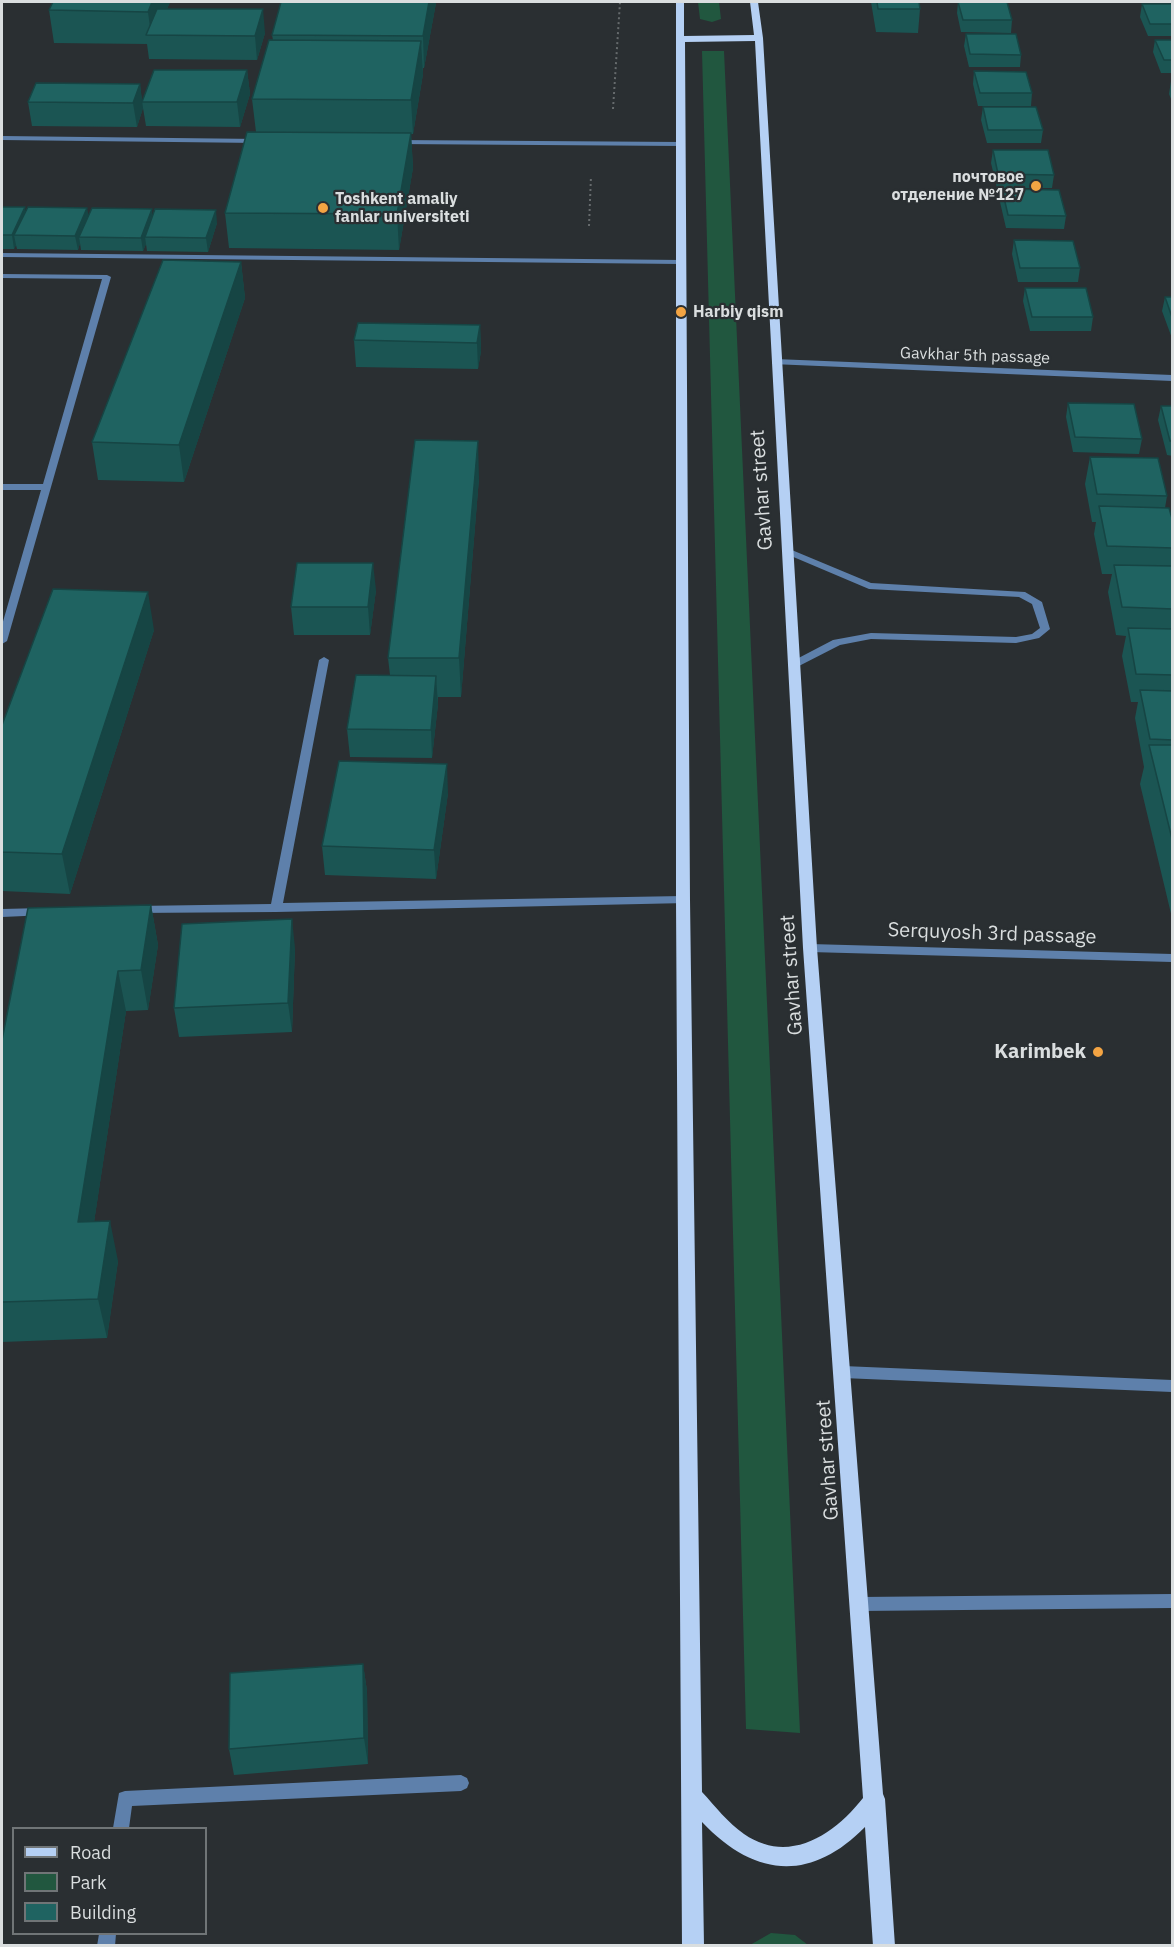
<!DOCTYPE html>
<html>
<head>
<meta charset="utf-8">
<style>
  body { margin:0 }
  #map { position:relative; width:1174px; height:1947px; overflow:hidden; background:#2a2f32; font-family:"IBM Plex Sans",sans-serif }
  canvas { display:block }
  .frame { position:absolute; inset:0; border:3px solid #dadedf; pointer-events:none }
  .legend { position:absolute; left:12px; top:1827px; width:195px; height:108px; box-sizing:border-box; background:#2a2f32; border:2px solid #707577; margin:0; padding:8px 10px; list-style:none; font-size:18px; color:#dadedf }
  .legend li { display:flex; align-items:center; gap:12px; height:30px }
  .legend b { width:30px; border:2px solid #707577 }
</style>
</head>
<body>
<div id="map">
<canvas width="1174" height="1947"></canvas>
<div class="frame"></div>
<ul class="legend">
<li><b style="height:8px;background:#b5d0f4"></b>Road</li>
<li><b style="height:16px;background:#21573f"></b>Park</li>
<li><b style="height:16px;background:#1f6361"></b>Building</li>
</ul>
</div>
<script>
const context = document.querySelector('canvas').getContext('2d');
context.lineJoin = 'round';
function fill(path, color) {
  context.fillStyle = color;
  context.fill(path, 'evenodd');
}
function strokePath(path, color, width, dash) {
  context.strokeStyle = color;
  context.lineWidth = width;
  context.lineCap = dash ? 'butt' : 'round';
  context.setLineDash(dash || []);
  context.stroke(path);
}
function drawText(font, color, halo, rows, align = 'center') {
  context.font = font + ' "IBM Plex Sans",sans-serif';
  context.lineWidth = 4.5;
  context.setLineDash([]);
  context.textBaseline = 'middle';
  context.strokeStyle = halo;
  context.fillStyle = color;
  for (const [text, x, y, turn = 0] of rows) {
    context.save();
    context.translate(x, y);
    context.rotate((+turn || 0) * Math.PI / 180);
    context.textAlign = isNaN(turn) ? turn : align;
    if (halo) context.strokeText(text, 0, 0);
    context.fillText(text, 0, 0);
    context.restore();
  }
}
fill(new Path2D(`
  M698,2H719L721,19L712,22L700,19Z
  M702,51H724L800,1733L746,1729Z
  M771,1933L795,1935L808,1945H750Z`), '#21573f');
strokePath(new Path2D(`
  M613,109L620,2
  M589,226L591,176`), '#666b6d', 2, [2, 3]);
fill(new Path2D(`
  M2,136L259,139L263,141L259,143L2,140Z
  M394,140L681,142L685,144L681,146L397,144L393,142Z
  M2,253L681,260L685,262L681,264L2,257Z
  M2,274L107,275L111,277L7,641L2,644V625L41,490H2V484H43L102,279L2,278Z
  M787,548L871,583L1025,592L1042,602L1050,629L1039,638L1016,643L871,639L840,645L797,667H789L788,665L789,663L833,640L871,633L1016,637L1032,634L1040,628L1032,604L1019,597L869,589L784,553V549Z
  M324,657L329,660L283,903L683,896L689,900L687,903L276,912L132,913L130,910L132,907L136,906L271,904L319,660Z
  M43,908L47,909L49,912L47,915L2,917V909Z
  M843,1366L1172,1380V1392L843,1378L838,1376L836,1372L838,1368Z
  M1172,1594V1608L860,1611L855,1609L852,1604L855,1599L860,1597Z
  M461,1775L467,1778L469,1783L467,1788L461,1791L132,1806L129,1828H113L119,1793L125,1791Z
  M99,1934H116L115,1946H97Z`), '#5e80ab');
fill(new Path2D(`
  M775,359L1172,375V381L772,364V360Z
  M810,944L1172,954V962L810,952L804,948Z`), '#5e80ab');
fill(new Path2D(`
  M676,2H684V36L754,35L750,2H758L763,38L817,948L883,1794L885,1799L895,1946H873L865,1827C810,1883 754,1877 702,1822L704,1946H682L676,900ZM755,41L803,948L863,1798C834,1835 789,1865 744,1834C728,1823 715,1806 702,1792L690,900L685,42Z`), '#b5d0f4');
fill(new Path2D(`
  M53,2H170L167,9L265,33L257,60L149,59L147,44L54,43L49,10Z
  M871,2H919L920,9L918,33L876,32Z
  M958,2L1012,20L1011,33L961,32L957,13Z
  M436,3L424,68H423V74L413,134H411L413,168L399,250L229,248L225,213L256,132L252,99L273,40L272,35Z
  M1142,4H1173V36H1148L1140,17Z
  M966,34L1021,55L1020,67H969L964,46Z
  M1155,40H1173V73H1161L1153,52Z
  M247,70L250,94L240,127L146,126L143,108L137,127L32,126L28,102L140,84L142,102Z
  M974,71L1032,93L1031,106H978L973,84Z
  M1171,81H1173V104L1169,94Z
  M983,107L1043,130L1041,143H987L981,120Z
  M993,150L1054,175L1052,188H997L991,163Z
  M1002,189L1066,216L1064,229L1006,228L1000,202Z
  M2,207L26,211L89,215L153,216L217,223L208,252L147,251L146,244L143,251L81,250L80,243L78,250L17,249L16,245L14,249H2Z
  M1014,240L1080,268L1078,282H1018L1012,254Z
  M241,262L245,298L184,482L98,480L92,442Z
  M1025,288L1093,317L1091,331H1030L1023,301Z
  M1165,297H1173V341L1162,311Z
  M480,325L481,351L478,369L356,367L354,340Z
  M1068,403L1142,439L1139,454L1073,452L1066,417Z
  M1161,406H1173V456L1167,455L1158,420Z
  M1090,457L1167,496L1165,508L1173,522V922L1140,784L1144,767L1135,718L1138,702H1131L1122,656L1126,636L1116,635L1108,592L1112,574H1102L1094,534L1096,522H1092L1085,484Z
  M479,478L461,697H438V704L432,758L350,757L347,729L390,675L388,658Z
  M376,590L370,635H294L291,607Z
  M154,630L70,894L2,891V725Z
  M448,793L436,879L325,875L322,846Z
  M151,905L158,945L148,1010L126,1011L94,1222L118,1261L107,1338L2,1342V1040Z
  M295,948L292,1032L179,1037L174,1008Z
  M363,1664L367,1691L368,1764L234,1775L229,1749Z`), '#1b5553');
fill(new Path2D(`
  M152,2H170L156,35H151L148,12Z
  M429,2H435L436,3L424,68L423,36Z
  M263,9L265,33L257,60L255,36Z
  M421,41L423,74L413,134L411,100Z
  M247,70L250,94L240,127L237,102Z
  M140,84L143,108L137,127L133,103Z
  M411,133L413,168L399,250L397,214Z
  M25,207L27,220L14,235L16,245L14,249L12,235Z
  M87,208L90,221L79,237L80,243L78,250L75,236Z
  M152,209L153,222L145,237L146,244L143,251L141,238Z
  M216,210L217,223L208,252L206,238Z
  M241,262L245,298L184,482L179,445Z
  M480,325L481,351L478,369L477,343Z
  M478,441L479,478L461,697L459,658Z
  M373,563L376,590L370,635L368,607Z
  M148,592L154,630L70,894L62,854Z
  M436,676L438,704L432,758L431,730Z
  M447,764L448,793L436,879L434,850Z
  M151,905L158,945L148,1010L141,970Z
  M292,919L295,948L292,1032L288,1003Z
  M118,971L126,1011L88,1262L78,1222Z
  M110,1221L118,1261L107,1338L98,1299Z
  M363,1664L367,1691L368,1764L364,1738Z`), '#164544');
const building = new Path2D(`
  M53,2H152L148,12L49,10Z
  M281,2H429L423,36L272,35Z
  M877,2H919L920,9H878Z
  M958,2H1007L1012,20H963Z
  M1142,4H1173V24H1150Z
  M157,9H263L255,36L146,35Z
  M966,34H1016L1021,55L970,54Z
  M269,40L421,41L411,100L252,99Z
  M1155,40H1173V60H1164Z
  M154,70H247L237,102H142Z
  M974,71L1026,72L1032,93H980Z
  M36,83L140,84L133,103L28,102Z
  M983,107H1036L1043,130H988Z
  M247,132L411,133L397,214L225,213Z
  M993,150H1048L1054,175L998,174Z
  M1002,189L1059,190L1066,216L1008,215Z
  M2,207H25L12,235H2Z
  M28,207L87,208L75,236L14,235Z
  M92,208L152,209L141,238L79,237Z
  M155,209L216,210L206,238L145,237Z
  M1014,240L1073,241L1080,268H1020Z
  M163,260L241,262L179,445L92,442Z
  M1025,288H1086L1093,317H1032Z
  M1165,297H1173V320Z
  M358,323L480,325L477,343L354,340Z
  M1068,403L1134,404L1142,439L1075,437Z
  M1161,406H1173V441H1170Z
  M415,440L478,441L459,658H388Z
  M1090,457L1158,458L1167,496L1097,494Z
  M1099,506L1169,508L1173,522V548L1107,546Z
  M297,563H373L368,607H291Z
  M1114,565L1173,566V609L1122,607Z
  M53,589L148,592L62,854L2,852V725Z
  M1128,628L1173,629V675L1136,674Z
  M356,675L436,676L431,730L347,729Z
  M1140,690L1173,691V740L1150,739Z
  M1149,745H1173V843Z
  M339,761L447,764L434,850L322,846Z
  M151,905L141,970L118,971L78,1222L110,1221L98,1299L2,1302V1040L28,908Z
  M292,919L288,1003L174,1008L182,924Z
  M363,1664L364,1738L229,1749L230,1673Z`);
fill(building, '#1f6361');
strokePath(building, '#164544', 1.5);
for (const [x, y, r, color] of [
  [1036,186,6,"#f3a443"],
  [323,208,6,"#f3a443"],
  [681,312,6,"#f3a443"],
  [1098,1052,6,"#f3a443"]
]) {
  const dot = new Path2D();
  dot.arc(x, y, r, 0, 2 * Math.PI);
  context.fillStyle = color;
  context.fill(dot);
  strokePath(dot, '#2a2f32', 2);
}
drawText('bold 16px', '#dadedf', '#2a2f32', [
  ["почтовое",1024,177,"right"],
  ["отделение №127",1024,195,"right"],
  ["Toshkent amaliy",335,199],
  ["fanlar universiteti",335,217],
  ["Harbiy qism",693,312]
], 'left');
drawText('16px', '#dadedf', '#2a2f32', [
  ["Gavkhar 5th passage",975,356,2]
]);
drawText('20px', '#dadedf', '#2a2f32', [
  ["Gavhar street",762,490,-94],
  ["Serquyosh 3rd passage",992,934,2],
  ["Gavhar street",792,975,-94],
  ["Gavhar street",828,1460,-94]
]);
drawText('bold 20px', '#dadedf', '#2a2f32', [
  ["Karimbek",1086,1052]
], 'right');
</script>
</body>
</html>
